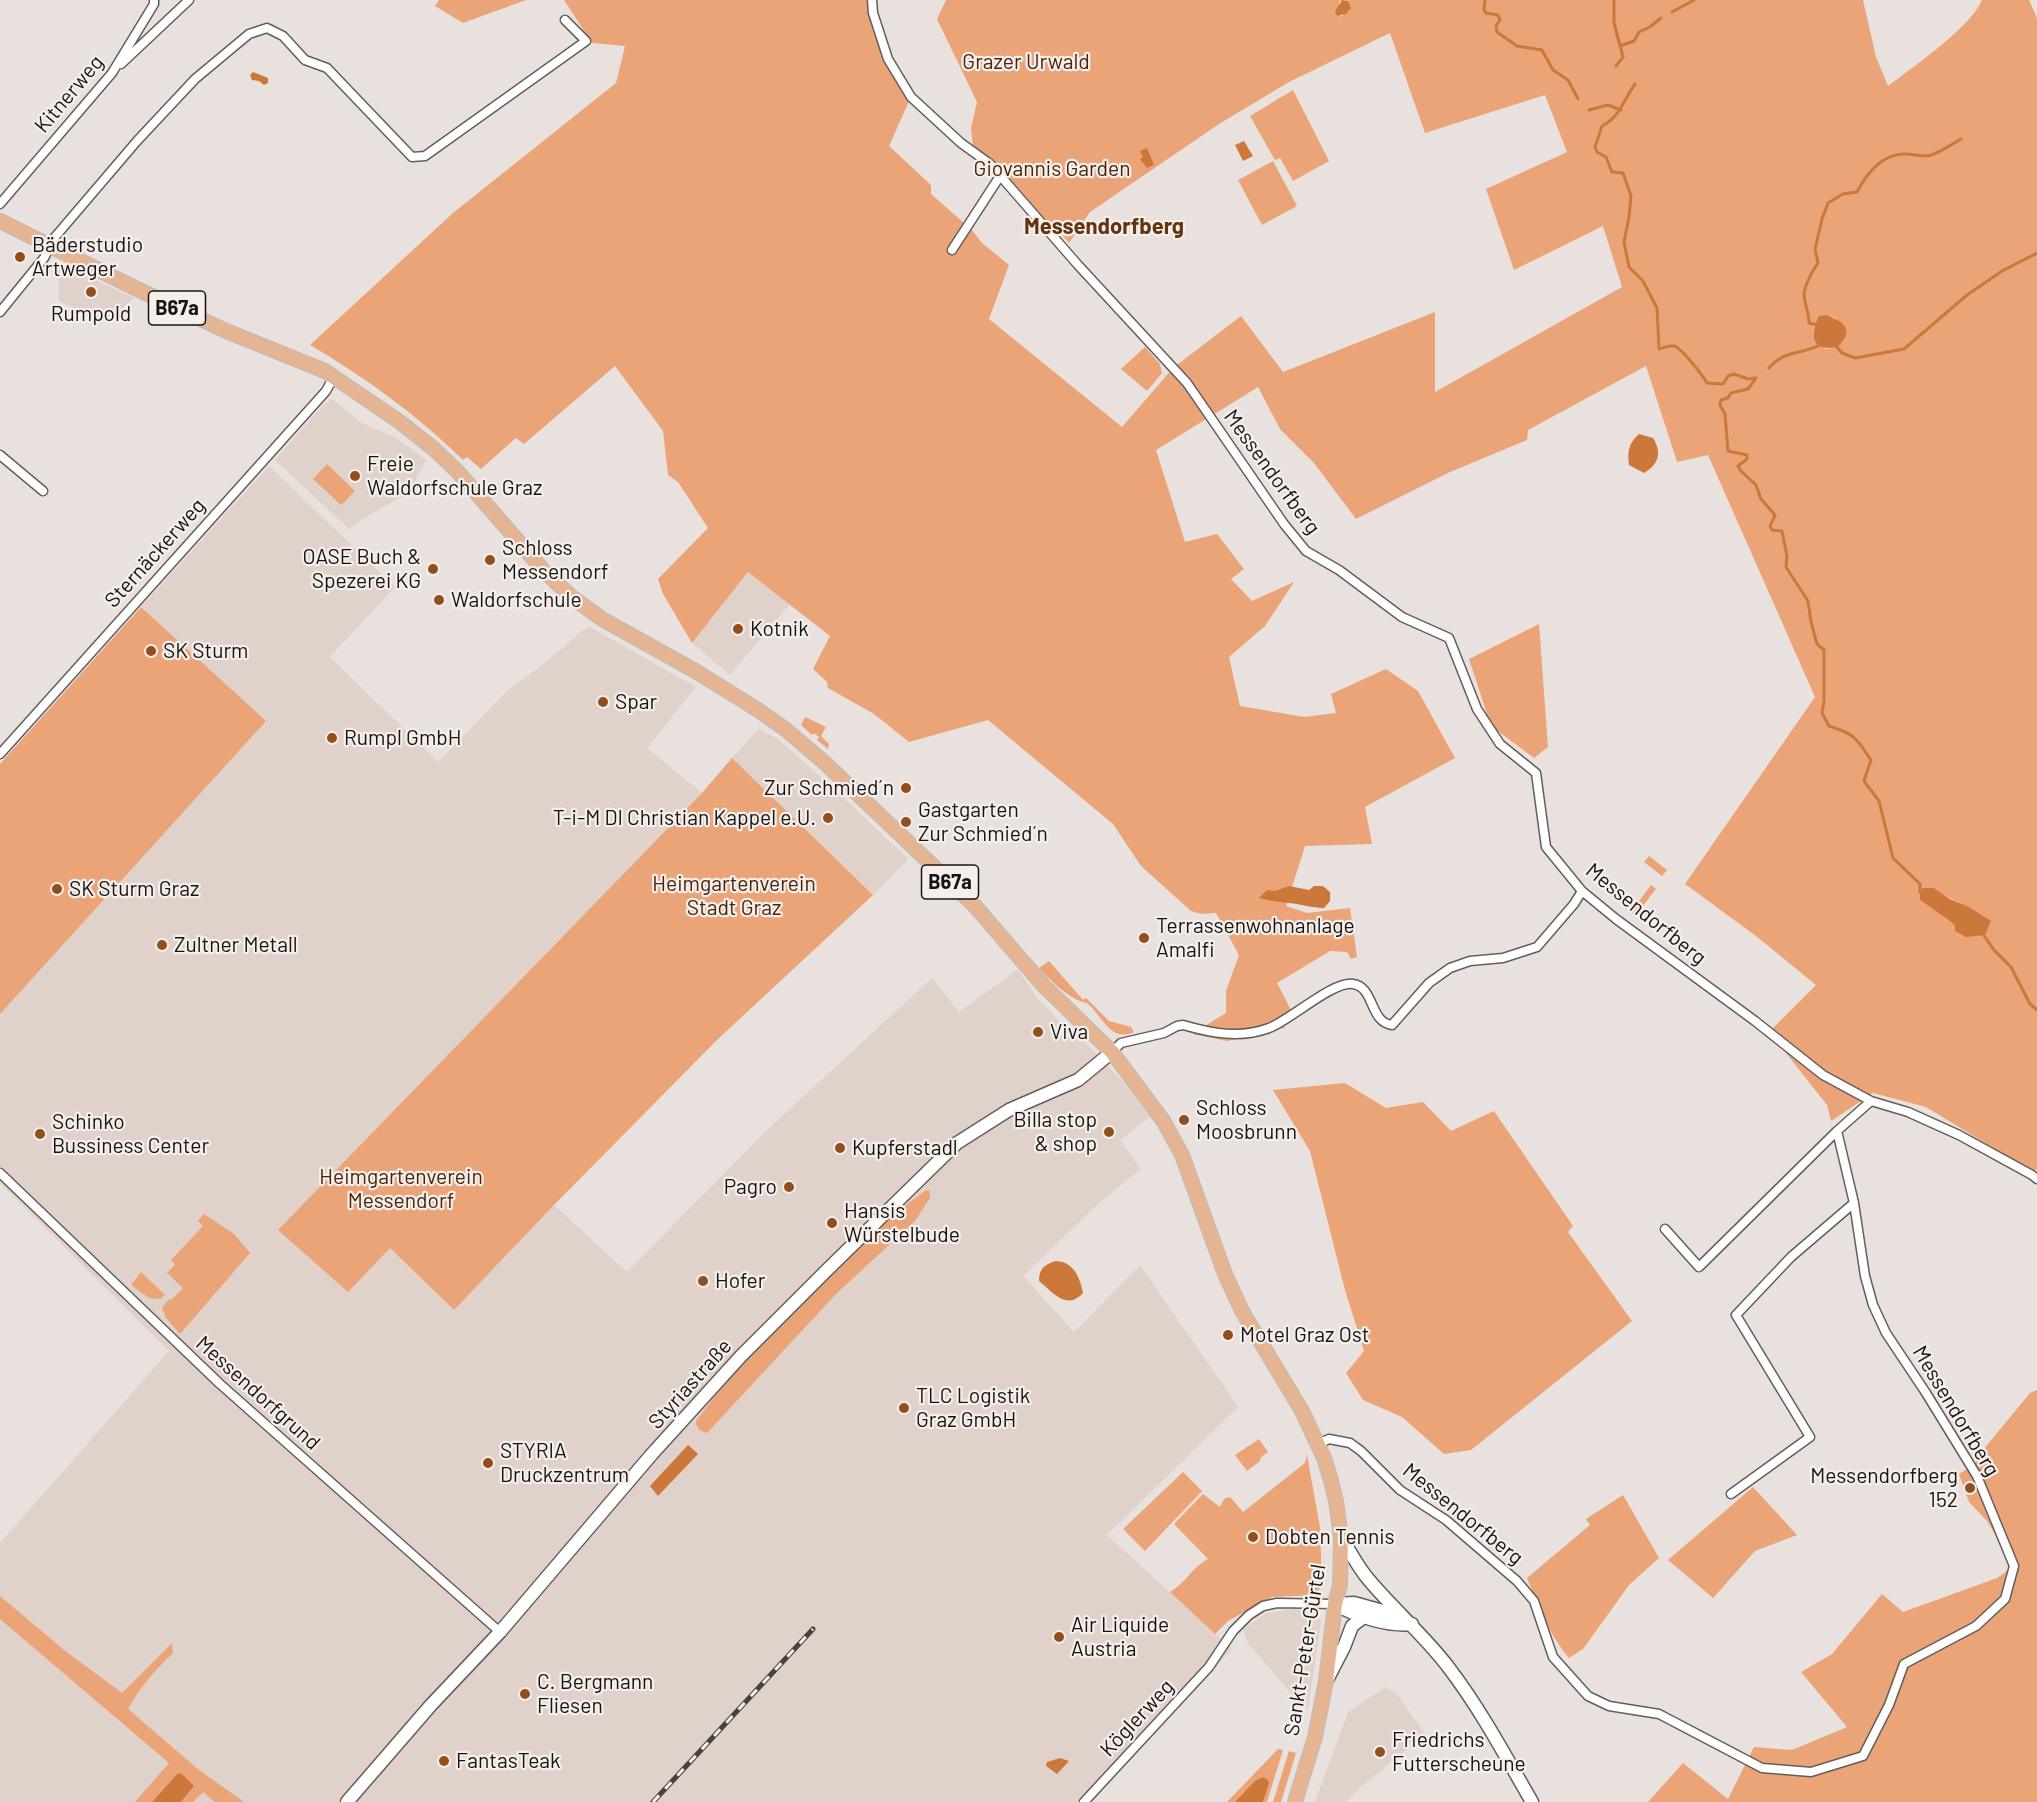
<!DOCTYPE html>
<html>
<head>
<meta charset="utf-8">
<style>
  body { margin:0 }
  canvas { display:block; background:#e8e1dd }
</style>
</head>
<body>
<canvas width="2037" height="1802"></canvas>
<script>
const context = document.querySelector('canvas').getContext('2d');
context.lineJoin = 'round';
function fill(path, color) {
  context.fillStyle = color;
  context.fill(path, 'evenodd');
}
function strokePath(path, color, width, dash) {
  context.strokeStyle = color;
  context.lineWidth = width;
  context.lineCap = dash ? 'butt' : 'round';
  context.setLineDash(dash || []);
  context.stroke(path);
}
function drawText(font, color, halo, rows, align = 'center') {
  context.font = font + ' Barlow,sans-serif';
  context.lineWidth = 4.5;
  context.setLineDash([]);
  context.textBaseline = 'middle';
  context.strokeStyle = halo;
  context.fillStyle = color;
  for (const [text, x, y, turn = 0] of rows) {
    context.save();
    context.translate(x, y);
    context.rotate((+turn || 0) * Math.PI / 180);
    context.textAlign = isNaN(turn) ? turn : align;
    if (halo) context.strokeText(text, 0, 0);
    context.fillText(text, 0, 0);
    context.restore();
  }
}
fill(new Path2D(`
  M58,268H68L77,271L134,298L115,315L91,318L59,301Z
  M332,399L362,423L395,437L426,460L410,492L359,521L349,529L275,460L322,406Z
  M269,466L395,587L330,657L438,762L508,690L537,669L588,626L696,687L647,748L702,793L278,1231L390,1248L454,1310L554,1205L627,1272L769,1128L932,978L959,1012L1018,969L1037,998L1061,1023L1081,1038L1124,1083L1150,1117L1120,1140L1141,1169L1101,1201L1023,1276L1074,1332L1140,1265L1238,1407L1107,1535L1232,1649L1092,1802H0V1543L169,1351L0,1183V1014L265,721L141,607Z
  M748,572L790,604L730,675L692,643Z
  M759,729L778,739L840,794L908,859L873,895L732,758Z
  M1293,1609L1313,1611L1321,1621L1308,1709L1294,1697L1248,1643L1243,1629L1266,1613Z
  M1385,1687L1396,1693L1425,1734L1361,1787L1346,1802H1315L1348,1712Z`), '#e0d2ca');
fill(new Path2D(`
  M439,0H526L463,23L435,6Z
  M564,0H872L888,59L911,97L889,146L931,185V194L972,230L982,243L1009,265L989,319L1122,427L1173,368L1241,316L1283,372L1435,312V392L1622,287L1603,226L1514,270L1486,189L1567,152L1545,95L1425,133L1390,33L1289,82L1219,124L1090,212L1069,243L1061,233L1046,228L987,158L973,146L971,128L977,102L937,19L946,0H1342L1339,1L1340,17L1349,11L1347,0H1863L1876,57L1888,86C1913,67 1971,27 1982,0H2029L2037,18V1169L2033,1172L1926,1107L1873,1093L1831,1121L1827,1105L1782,1048L1765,1036L1816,985L1756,936L1685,884L1815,697L1708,455L1677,462L1646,366L1528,430L1527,440L1450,472L1356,519L1314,463L1280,429L1258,387L1156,450L1185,542L1217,534L1244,569L1231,579L1252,601L1294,582L1265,626L1229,657L1240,706L1304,717L1336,713L1331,694L1386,669L1418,691L1455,758L1365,807L1372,844L1305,846L1286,906L1307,913L1350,908L1357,957L1351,959L1347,952L1330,951L1277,983L1292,1012L1284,1028L1227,1041L1192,1034L1226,1013V991L1239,955L1216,913L1202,914L1191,911L1141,866L1113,824L988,720L909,742L874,714L828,688L827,682L813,669L830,636L748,572L692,643L663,594L658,579L708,528L678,482L668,475L663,431L615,366L524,444L516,438L481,469L467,457L463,460C417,415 365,377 310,345L453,213L616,83L625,46L592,43ZM1827,315L1836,318L1838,347L1826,349L1813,334L1815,324ZM1934,888C1950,900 1969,905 1983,918L1955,931V926L1951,922L1920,900Z
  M1293,90L1329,161L1293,181L1280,158L1275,160L1250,116Z
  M1273,161L1297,206L1262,225L1238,180Z
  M1145,347L1160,364L1162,373L1147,391L1121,369Z
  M327,464L355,491L341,505L313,479Z
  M141,607L266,721L0,1014V764Z
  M1539,624L1548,747L1534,758L1491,726L1469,659Z
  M805,717L826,727L821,736L829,744L828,749L817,740L819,737L814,733L812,735L801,725Z
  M732,758L873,895L718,1039L554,1205L454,1310L390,1248L348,1292L278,1230L702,793Z
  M1649,856L1667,870L1662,876L1644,862Z
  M1651,885L1656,889L1635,916L1631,912Z
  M1049,961L1083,1000L1086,998L1109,1021L1131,1027L1134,1032C1110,1043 1102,1015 1087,1003C1070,1000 1051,981 1039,968Z
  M1345,1083L1386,1108L1423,1102L1451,1131L1494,1111L1573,1226L1568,1232L1632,1321L1471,1450L1444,1454L1402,1417L1363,1400L1346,1373L1364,1351L1345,1290L1310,1151L1273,1090Z
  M926,1190L930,1191V1198L915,1221L836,1294L707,1433C700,1431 696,1428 696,1421L715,1396L740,1367L840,1265L886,1220Z
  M204,1214L234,1234L250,1253L180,1334L166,1318L162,1308L169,1299L171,1300L183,1288L167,1273L175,1265L171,1260L203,1226L198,1221Z
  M141,1272L165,1295L160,1299L149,1298L131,1285Z
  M2037,1390V1802H1648L1683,1763L1728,1799L1754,1747L1792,1750L1847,1727L1801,1672L1832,1654L1882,1594L1903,1612L1997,1578L2014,1566L1987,1521L1969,1502L1959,1474L1975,1464L1978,1456L2030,1393Z
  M1259,1439L1268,1452L1261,1457L1260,1461L1247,1471L1235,1455Z
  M1307,1455L1320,1527L1322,1586L1315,1595L1272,1597L1228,1621L1215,1634L1170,1592C1185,1584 1192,1567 1208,1559L1174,1524L1203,1494L1220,1507L1224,1499L1230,1497L1243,1512L1305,1463Z
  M1183,1472L1202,1491L1145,1551L1123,1529Z
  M1753,1487L1797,1535L1755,1551L1713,1598L1668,1560Z
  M1623,1495L1659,1558L1629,1585L1583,1649L1569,1658C1549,1635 1539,1606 1527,1578L1590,1525L1586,1519Z
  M0,1596L64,1650L122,1693L172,1643L173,1653C155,1670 140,1687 128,1709L199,1770L244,1802H215L203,1792L193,1802H181L194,1786L177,1774L152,1802H135L169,1763L0,1619Z
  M1278,1749L1283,1750L1267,1802H1227Z
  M1289,1751L1296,1753L1281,1802H1273Z`), '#eaa477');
fill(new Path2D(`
  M1342,0L1348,1L1351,8L1346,14L1337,16L1335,11Z
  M253,72L268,78V83L264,85L259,81L252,80L250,75Z
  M1244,141L1253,156L1243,161L1235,145Z
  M1147,148L1154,165L1147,168L1140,159L1143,158L1140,151Z
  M1827,315C1846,323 1854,330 1838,347C1812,352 1809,336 1819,316Z
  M1639,434L1653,438C1662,452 1659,464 1644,473L1629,465C1627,451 1629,443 1639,434Z
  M1289,886L1309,890L1314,886H1323L1330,892V901L1324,908C1312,908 1301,904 1289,903C1279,902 1270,901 1259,898L1267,890L1275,891Z
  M1923,888H1934L1950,899L1967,906L1991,921L1985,935L1966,937L1955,931V926L1951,922L1920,900V892Z
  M1055,1261C1073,1261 1080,1277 1083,1293C1066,1311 1054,1293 1039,1281C1039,1269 1044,1265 1055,1261Z
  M688,1445L698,1454L658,1496L650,1486Z
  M1060,1758L1069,1761L1057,1774L1046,1766L1047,1762Z
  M178,1773L182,1774L194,1786L181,1802H152Z
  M1263,1777L1268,1780L1269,1783L1263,1802H1235L1255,1781Z`), '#cd783b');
strokePath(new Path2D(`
  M1485,0L1484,10L1486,13L1498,15L1500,20L1496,26L1497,32L1517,46L1542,50L1553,70L1568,80L1578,99
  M1614,0V23L1623,57L1616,66
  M1672,12L1694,0
  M1620,46L1634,41L1639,32L1650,27L1661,18
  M1635,84C1624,99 1620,117 1602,126L1595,147L1597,152L1606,157L1612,172L1623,173L1631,196L1629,217L1624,242L1629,267L1643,281L1657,308L1659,349C1663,348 1670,345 1674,346C1681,347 1703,376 1707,383L1723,384L1728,376L1734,374L1748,379L1756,378L1748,389L1731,393L1728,398L1721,400L1720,405L1725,414L1728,451L1747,455V459L1738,466L1741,471L1756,485L1761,499L1775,515L1770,526L1772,530L1782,531L1787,556L1786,567L1808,601L1811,622L1817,644L1824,650V701L1822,713L1829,726C1855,734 1856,738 1871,760L1864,781L1879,801L1893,858L1920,884V892L1922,894
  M1589,110L1608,105L1621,110
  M1818,325L1809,323C1809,313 1804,302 1804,294C1805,283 1812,272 1818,263L1815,249L1822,219L1828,203L1843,194L1857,192C1866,175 1881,155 1903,154C1912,153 1923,158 1931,155C1941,152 1952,144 1961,139
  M1836,346L1842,353L1855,358L1904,349L1967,295L2002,271L2037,253
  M1769,368C1784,350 1803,354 1820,345
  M1983,934L1994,950L2011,967L2030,1004L2037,1010`), '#cd783b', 3);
const street = new Path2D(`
  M872,0L873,13L888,59L911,97L961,143L990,164L1078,265L1187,383L1284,524L1306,551L1339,570L1402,617L1449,638L1477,709L1500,744L1536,773L1546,847L1582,891L1616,919L1755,1021L1823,1075L1871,1101L1908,1112L1959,1135L2032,1175L2037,1179
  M121,64L189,0
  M0,204L112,73L154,4V0
  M952,250L1000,176
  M0,312L44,258L55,237L137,141L195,79L249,34L267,28L283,36L305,60L327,68L412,157L425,156L586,41L565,20
  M0,455L43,491
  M0,754L326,391L334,376
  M1112,1052L1121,1043L1164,1033L1177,1026L1183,1025C1211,1033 1240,1039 1269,1028C1289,1021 1334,980 1353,984C1375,987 1369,1022 1392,1025L1429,983L1450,968L1470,961L1503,958L1537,947L1574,904L1582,891
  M0,1173L220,1384L500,1632
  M1665,1229L1699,1267L1837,1131
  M1318,1444L1329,1439L1350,1443L1361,1451L1400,1490L1446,1520L1517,1581L1534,1601L1553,1657L1588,1696L1609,1706L1659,1714L1762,1768L1811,1772L1863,1756L1889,1705L1904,1664L1976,1626L2005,1599L2014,1566L1977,1476L1926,1393L1886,1333L1873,1305L1865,1276L1854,1203L1837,1131L1871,1101
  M1731,1494L1810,1437L1736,1315L1791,1257L1854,1203
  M1084,1802L1209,1667L1233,1631L1249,1615L1263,1606L1277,1603L1335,1604`);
const secondary = new Path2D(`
  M1341,1538C1351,1552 1357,1566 1369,1580C1395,1611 1425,1636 1449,1668C1481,1710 1506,1757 1532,1802
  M1335,1604C1354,1616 1390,1627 1412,1624
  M1335,1604L1354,1603L1401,1616
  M1328,1678L1344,1647L1352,1626L1365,1616
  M347,1802L431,1705L500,1632L652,1454L741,1356L826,1271L957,1143L1009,1110L1078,1080L1112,1052`);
const primary = new Path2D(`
  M0,221L135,288L226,331L325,371L400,422L434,449L458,472L544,571L573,598L602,619L697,672L758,710L785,729L825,763L974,905L1044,986L1112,1052L1164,1122L1182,1155L1225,1274L1242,1311L1302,1411L1324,1458L1330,1477L1336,1501L1341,1538L1340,1585L1335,1604L1326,1681L1315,1737L1295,1802`);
strokePath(street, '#645e5b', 11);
strokePath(secondary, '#645e5b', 15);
strokePath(primary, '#bebdbd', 16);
strokePath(street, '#fff', 8);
strokePath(secondary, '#fff', 12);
strokePath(primary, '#e4b493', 14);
const rail = new Path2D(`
  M653,1802L813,1629`);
strokePath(rail, '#45423f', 5);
strokePath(rail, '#f5eeea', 3, [9]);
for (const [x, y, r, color] of [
  [20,257,6,"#914f1e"],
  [91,292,6,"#914f1e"],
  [355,476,6,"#914f1e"],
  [490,560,6,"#914f1e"],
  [433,569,6,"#914f1e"],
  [439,600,6,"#914f1e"],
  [738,629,6,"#914f1e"],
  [151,651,6,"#914f1e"],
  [603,702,6,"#914f1e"],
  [332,738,6,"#914f1e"],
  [906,788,6,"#914f1e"],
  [828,818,6,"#914f1e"],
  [906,822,6,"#914f1e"],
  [57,889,6,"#914f1e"],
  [1144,938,6,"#914f1e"],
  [162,945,6,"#914f1e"],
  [1038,1032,6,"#914f1e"],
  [1184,1120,6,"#914f1e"],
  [1109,1132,6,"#914f1e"],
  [40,1134,6,"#914f1e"],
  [840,1148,6,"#914f1e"],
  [789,1187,6,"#914f1e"],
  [832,1223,6,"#914f1e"],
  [703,1281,6,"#914f1e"],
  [1228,1335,6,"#914f1e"],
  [904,1408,6,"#914f1e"],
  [488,1463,6,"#914f1e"],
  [1970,1488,6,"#914f1e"],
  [1253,1537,6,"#914f1e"],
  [1059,1637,6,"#914f1e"],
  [525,1694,6,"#914f1e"],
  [1380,1752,6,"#914f1e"],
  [444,1761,6,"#914f1e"]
]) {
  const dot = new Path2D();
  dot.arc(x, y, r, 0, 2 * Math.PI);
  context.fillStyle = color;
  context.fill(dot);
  strokePath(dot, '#f5eeea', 2);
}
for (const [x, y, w] of [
  [177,308,57],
  [950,882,57]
]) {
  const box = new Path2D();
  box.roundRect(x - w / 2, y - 17, w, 34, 4.5);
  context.fillStyle = '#f5eeea';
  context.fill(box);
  strokePath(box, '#161412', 1.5);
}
drawText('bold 20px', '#161412', null, [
  ["B67a",177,308],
  ["B67a",950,882]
]);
drawText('21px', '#47240b', '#f5eeea', [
  ["Grazer Urwald",1026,62],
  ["Giovannis Garden",1052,169],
  ["Heimgartenverein",734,884],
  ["Stadt Graz",734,908],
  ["Heimgartenverein",401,1177],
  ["Messendorf",401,1201]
]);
drawText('21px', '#161412', '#f5eeea', [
  ["Kitnerweg",69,94,-50],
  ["Messendorfberg",1272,472,54],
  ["Sternäckerweg",155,553,-48],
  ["Messendorfberg",1646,914,39],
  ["Styriastraße",690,1384,-48],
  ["Messendorfgrund",258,1393,42],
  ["Messendorfberg",1956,1411,59],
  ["Messendorfberg",1463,1514,39],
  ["Sankt-Peter-Gürtel",1305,1650,-81],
  ["Köglerweg",1137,1718,-47]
]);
drawText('21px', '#161412', '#f5eeea', [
  ["Bäderstudio",32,245],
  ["Artweger",32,269],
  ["Rumpold",91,314,"center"],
  ["Freie",367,464],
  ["Waldorfschule Graz",367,488],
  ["Schloss",502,548],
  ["Messendorf",502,572],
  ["OASE Buch &",421,557,"right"],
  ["Spezerei KG",421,581,"right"],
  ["Waldorfschule",451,600],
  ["Kotnik",750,629],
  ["SK Sturm",163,651],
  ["Spar",615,702],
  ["Rumpl GmbH",344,738],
  ["Zur Schmied´n",894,788,"right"],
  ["Gastgarten",918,810],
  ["Zur Schmied´n",918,834],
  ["T-i-M DI Christian Kappel e.U.",816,818,"right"],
  ["SK Sturm Graz",69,889],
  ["Terrassenwohnanlage",1156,926],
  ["Amalfi",1156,950],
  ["Zultner Metall",174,945],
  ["Viva",1050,1032],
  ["Schloss",1196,1108],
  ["Moosbrunn",1196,1132],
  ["Billa stop",1097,1120,"right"],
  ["& shop",1097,1144,"right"],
  ["Schinko",52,1122],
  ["Bussiness Center",52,1146],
  ["Kupferstadl",852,1148],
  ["Pagro",777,1187,"right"],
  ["Hansis",844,1211],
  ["Würstelbude",844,1235],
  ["Hofer",715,1281],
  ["Motel Graz Ost",1240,1335],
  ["TLC Logistik",916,1396],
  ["Graz GmbH",916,1420],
  ["STYRIA",500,1451],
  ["Druckzentrum",500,1475],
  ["Messendorfberg",1958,1476,"right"],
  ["152",1958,1500,"right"],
  ["Dobten Tennis",1265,1537],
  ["Air Liquide",1071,1625],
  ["Austria",1071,1649],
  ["C. Bergmann",537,1682],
  ["Fliesen",537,1706],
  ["Friedrichs",1392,1740],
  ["Futterscheune",1392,1764],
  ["FantasTeak",456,1761]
], 'left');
drawText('bold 22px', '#613412', '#f5eeea', [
  ["Messendorfberg",1104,227]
]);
</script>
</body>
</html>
